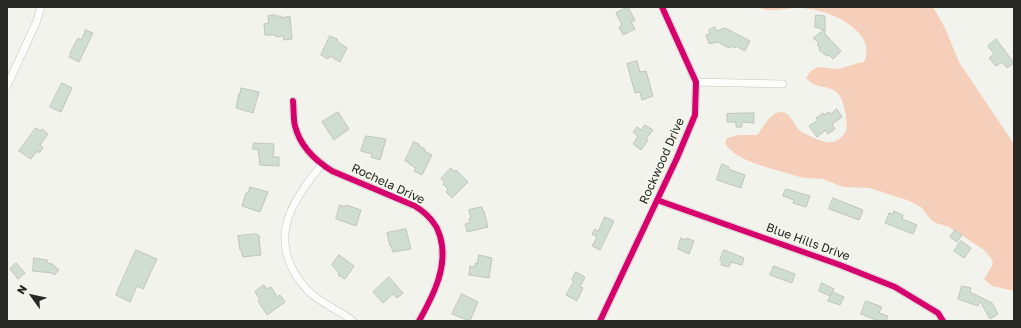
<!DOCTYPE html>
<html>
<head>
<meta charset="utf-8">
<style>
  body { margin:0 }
  #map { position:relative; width:1021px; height:328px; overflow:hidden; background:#f2f3ed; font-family:"Golos Text",sans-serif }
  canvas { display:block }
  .frame { position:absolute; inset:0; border:8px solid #272823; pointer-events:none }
  .north { position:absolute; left:12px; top:276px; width:40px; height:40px; -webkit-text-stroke:3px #f3f6ea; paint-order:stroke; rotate:303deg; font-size:11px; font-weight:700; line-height:16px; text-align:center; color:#272823 }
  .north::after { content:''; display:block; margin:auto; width:14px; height:18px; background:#272823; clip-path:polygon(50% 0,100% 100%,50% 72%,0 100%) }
</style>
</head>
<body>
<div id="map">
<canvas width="1021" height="328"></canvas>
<div class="frame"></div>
<div class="north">N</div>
</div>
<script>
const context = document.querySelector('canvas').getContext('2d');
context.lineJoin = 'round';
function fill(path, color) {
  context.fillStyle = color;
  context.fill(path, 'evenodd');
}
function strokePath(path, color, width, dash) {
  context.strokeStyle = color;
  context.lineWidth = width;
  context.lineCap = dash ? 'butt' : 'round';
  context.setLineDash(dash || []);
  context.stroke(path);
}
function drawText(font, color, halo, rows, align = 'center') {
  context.font = font + ' "Golos Text",sans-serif';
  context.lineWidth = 4;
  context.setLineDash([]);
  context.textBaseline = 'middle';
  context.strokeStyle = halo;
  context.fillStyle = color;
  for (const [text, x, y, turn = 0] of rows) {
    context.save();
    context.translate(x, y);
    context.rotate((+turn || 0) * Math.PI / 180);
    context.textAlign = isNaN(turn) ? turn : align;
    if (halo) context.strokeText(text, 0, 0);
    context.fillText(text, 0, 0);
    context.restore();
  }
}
fill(new Path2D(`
  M757,7H933L945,28L959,62L1014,144V291L992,286L984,279L993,264L991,258L984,250L949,227L936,223L931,220L921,207L907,200L869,188L843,187L823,179L805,178L796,176C776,169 735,162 725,143L727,138L739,135H757C764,127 770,112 781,112C790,112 793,123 798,129C801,132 805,133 808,135C820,141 834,148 844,134C849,128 846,124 846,117C845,107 842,93 831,89C821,85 815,88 806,78C817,59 828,72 842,68C850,66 856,63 864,62C868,54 867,44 862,37C848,18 820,8 797,8C788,8 778,11 769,10C765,10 761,8 757,7Z`), '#f5cfb9');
const building = new Path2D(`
  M628,7L635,20L631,22L635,29L623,35L619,27L622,25L616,13Z
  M275,15L276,16H281V18L290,16L292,39L284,40L283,36L276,37V35H265L264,24L269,23L268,16Z
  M816,15L825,16V34L841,51L833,59L829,55L827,56L819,50L820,48L817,45L819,43L813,38L824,30L815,27Z
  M715,27L717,31L725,28L750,41L745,51L736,46L735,48L730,46L729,48L718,42L709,44L706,35L710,33L709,30Z
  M86,30L93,33L79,62L69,57L71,53H70L78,38L81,40Z
  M330,36L337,39L338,42L347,48L340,62L330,56L328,59L321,55Z
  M996,39L1014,63L1007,68L1002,62L996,66L989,58L994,54L988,46Z
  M637,61L640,72L646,71L653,96L642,100L640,92L635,93L627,64Z
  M62,83L72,88L61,112L50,107Z
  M241,88L259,92L253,113L236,108L239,93H240Z
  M837,109L842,117L832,124L835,129L828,134L826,130L817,137L809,126L818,120L816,118L823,113L824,115L829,112L830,114Z
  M338,112L349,129L334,140L322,122Z
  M741,113H754V123L742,122V127H736V122H727V114Z
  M645,125L653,130L646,139L648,140L641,150L633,144L638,136L633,132L637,127L641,130Z
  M36,128L41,131L42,129L48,134L40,145L43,147L40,152H36L31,159L19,151Z
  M366,136L386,139L380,160L371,157L372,154L361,151Z
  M414,142L419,144V146L425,149L424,151L432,155L422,175L414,171L416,168L409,164L410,163L405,161Z
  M254,143L274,144L273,157H279V166L260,165L258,149H253Z
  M722,164L729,167L728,169L745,175L741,188L717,180Z
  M451,168L455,172L456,170L468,182L452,198L446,192L448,189L443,184L445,182L441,179Z
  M250,187L268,192L260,212L242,206L246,193H248Z
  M786,189L810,196L806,207L793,203L794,200L783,196Z
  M833,198L863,210L859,220L829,209Z
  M340,205L345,207L346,205L361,210L356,226L336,219Z
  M482,207L483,212L484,211L488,227L467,232L465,224L470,223L469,219L471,218L469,210Z
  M894,211L903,215L902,219L917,225L913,234L885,223L889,213L893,214Z
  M605,217L614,221L600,250L592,246L597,237L592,234L595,229L598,231Z
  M406,229L411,249L393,252L391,246H390L387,233Z
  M955,230L962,235L957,242L950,237Z
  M257,234L260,237L259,239L261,255L243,257L241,250H240L238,236Z
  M681,238L686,240L687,238L694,241L689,254L678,249Z
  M961,241L971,248L964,258L954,251Z
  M136,250L157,259L143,289L137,286L130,302L116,295Z
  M724,250L744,258L742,265L731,262L729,267L721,265L722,261L720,260Z
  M339,255L354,266L345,279L338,275L339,273L332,265Z
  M479,255L492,258L489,278L469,275L470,266L475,267V263L477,264Z
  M34,258L47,260L48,263L52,264L59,270L54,275L52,273L33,271Z
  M16,263L25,273L18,279L10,269Z
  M774,266L795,274L792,283L770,275Z
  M576,272L585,277L580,287L583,288L577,301L566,295L574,281L572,280Z
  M389,277L403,293L397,298L393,294L383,303L373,292Z
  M822,283L834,289L830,296L819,291Z
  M264,285L267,289L271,287L277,297L280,295L285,302L267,315L258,301L260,300L255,292Z
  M962,286L971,288L970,292L992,303L998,314L990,319L980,301L978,306L958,299Z
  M833,292L844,297L840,305L828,301Z
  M462,294L478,302L470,321L452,314Z
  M866,301L882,307L879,313L888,316L886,321H879L861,314Z`);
fill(building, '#d0ddd1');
strokePath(building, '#c1c3bf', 1);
const minor = new Path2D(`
  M696,82L783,84
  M7,86L36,23L41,7
  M293,101C294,109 293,118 295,126C300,146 316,161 332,171L415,206C423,211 430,217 435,225C438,228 438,232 440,236C449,266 433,296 419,321
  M322,164C297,196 271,229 293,270C298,279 305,289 314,296C326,305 341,312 353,321
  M657,200L840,265L895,287L938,313L943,321
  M600,321L677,158L695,115L696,82L662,7`);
strokePath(minor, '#c4c5c0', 8);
strokePath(minor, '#fdfdfc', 7);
strokePath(new Path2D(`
  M293,101C294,109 293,118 295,126C300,146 316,161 332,171L415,206C423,211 430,217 435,225C438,228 438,232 440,236C449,266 433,296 419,321
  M657,200L840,265L895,287L938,313L943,321
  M600,321L677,158L695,115L696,82L662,7`), '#d6006c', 6);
drawText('12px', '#272823', '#f3f6ea', [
  ["Rockwood Drive",662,161,-66],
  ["Rochela Drive",388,184,25],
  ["Blue Hills Drive",808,242,20]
]);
</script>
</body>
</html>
